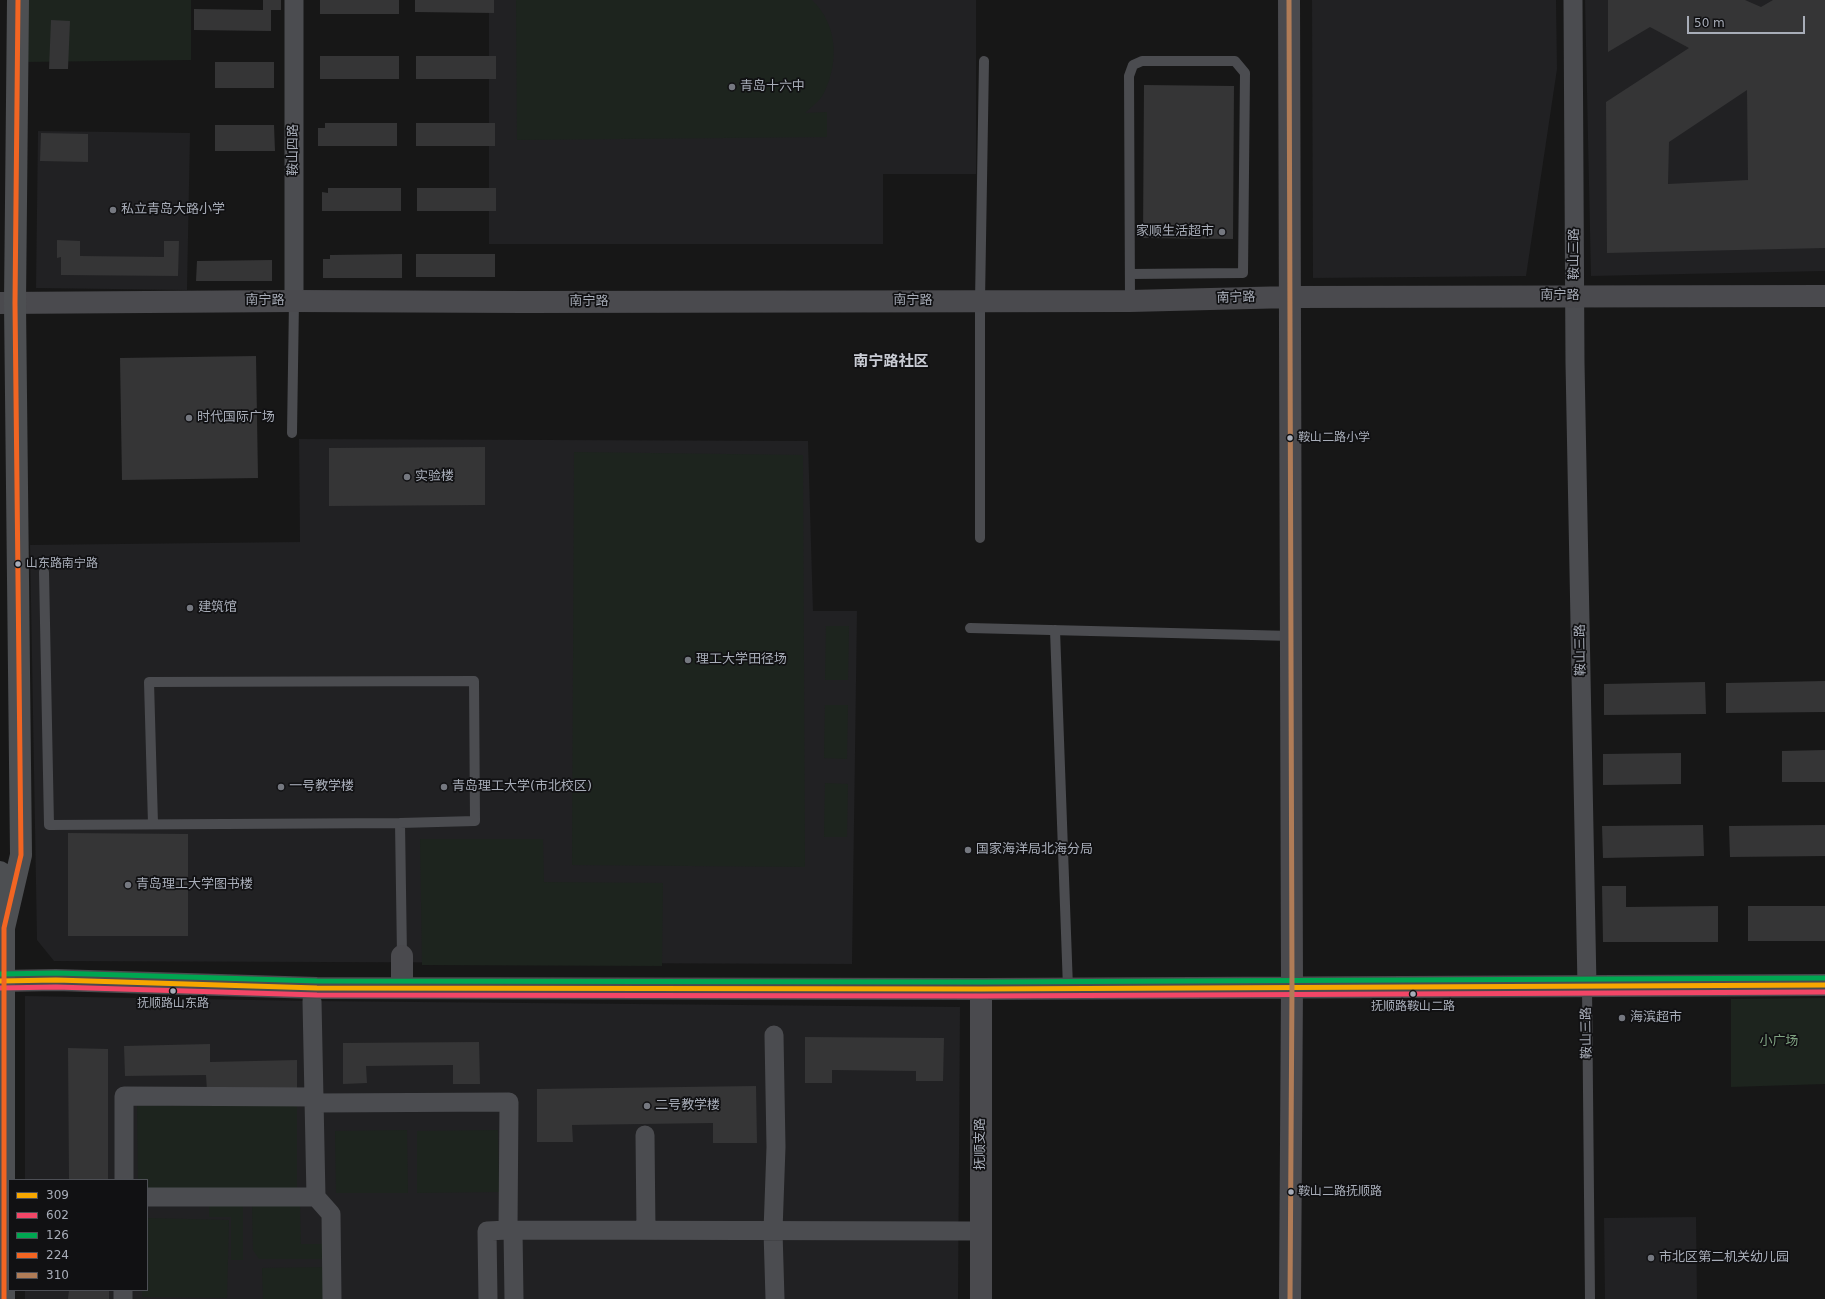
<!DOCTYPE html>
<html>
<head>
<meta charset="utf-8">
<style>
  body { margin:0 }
  #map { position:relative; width:1825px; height:1299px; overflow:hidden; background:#171717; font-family:"DejaVu Sans",sans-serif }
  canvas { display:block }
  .legend { position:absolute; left:8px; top:1179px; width:140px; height:112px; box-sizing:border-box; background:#111113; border:1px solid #4d4f55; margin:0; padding:5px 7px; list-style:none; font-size:12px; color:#a8adb8 }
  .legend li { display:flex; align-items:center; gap:8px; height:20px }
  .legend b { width:20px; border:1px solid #4d4f55 }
  .scale { position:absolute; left:1687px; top:16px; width:118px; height:18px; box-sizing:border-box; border:2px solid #a8adb8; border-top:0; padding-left:5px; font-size:12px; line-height:14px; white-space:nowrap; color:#a8adb8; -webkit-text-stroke:3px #111113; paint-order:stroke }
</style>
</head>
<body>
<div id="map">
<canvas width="1825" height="1299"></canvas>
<ul class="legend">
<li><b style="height:5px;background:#f7a600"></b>309</li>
<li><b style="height:5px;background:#f34667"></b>602</li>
<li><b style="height:5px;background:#00a651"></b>126</li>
<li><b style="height:5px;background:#f26522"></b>224</li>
<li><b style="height:5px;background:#b07c57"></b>310</li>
</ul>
<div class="scale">50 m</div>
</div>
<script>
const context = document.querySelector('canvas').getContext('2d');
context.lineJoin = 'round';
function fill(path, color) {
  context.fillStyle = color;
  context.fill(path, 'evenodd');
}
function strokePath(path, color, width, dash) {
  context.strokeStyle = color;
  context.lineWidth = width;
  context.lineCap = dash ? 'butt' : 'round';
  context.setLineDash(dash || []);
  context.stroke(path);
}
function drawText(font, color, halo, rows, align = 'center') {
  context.font = font + ' "DejaVu Sans","Noto Sans SC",sans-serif';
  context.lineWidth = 3.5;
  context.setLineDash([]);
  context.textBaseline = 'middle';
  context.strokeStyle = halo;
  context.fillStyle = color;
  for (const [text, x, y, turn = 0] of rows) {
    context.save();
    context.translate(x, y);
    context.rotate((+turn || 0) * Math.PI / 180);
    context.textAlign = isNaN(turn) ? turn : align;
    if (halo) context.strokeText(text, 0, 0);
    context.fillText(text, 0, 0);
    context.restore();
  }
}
fill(new Path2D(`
  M489,0H976V174H883V244H489Z
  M1312,0H1556L1557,69L1526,276L1313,278Z
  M1585,0H1825V271L1591,276Z
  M38,131L190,133L187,290L36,288Z
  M299,439L808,441L813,611H857L852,964L54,961L37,940L30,545L300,542Z
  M25,996L312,1001L960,1007L958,1299H25V1290H147V1180H25Z
  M1696,1217L1697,1299H1605L1604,1218Z`), '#212123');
fill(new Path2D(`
  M27,0H191V60L25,62Z
  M516,0H812C838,25 839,62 824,93C820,101 811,107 805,113L827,112V137L517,140Z
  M574,452L803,455L805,867L572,865Z
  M826,626H849L848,680H825Z
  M825,705H848L847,759L824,758Z
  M825,783L848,784L847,837H824Z
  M420,839H543L544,882L663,883L662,966L422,965Z
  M1825,998V1084L1731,1087V999Z
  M297,1105V1191L147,1192V1180H138L137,1106Z
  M407,1130L408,1193H336L335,1131Z
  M498,1130L499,1192L417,1193V1131Z
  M209,1205H243V1260H231V1217H209Z
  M252,1206H300L301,1244H329V1259H259L253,1250Z
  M147,1218L229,1220L227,1298L142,1297V1290H147Z
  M329,1267V1299H263L262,1268Z`), '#1d241e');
fill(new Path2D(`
  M263,0H281V10H271V31L194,30V9L263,10Z
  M320,0H399V14H320Z
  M415,0H494V13L415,12Z
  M1608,0H1745L1761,7L1773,0H1825V248L1607,253L1606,102L1689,48L1650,27L1608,52ZM1747,90L1748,180L1668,184L1669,142Z
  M51,20L70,21L68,69H49Z
  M320,56H399V79H320Z
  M416,56H496V79H416Z
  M215,62H274V88H215Z
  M1144,85L1234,86L1233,239L1143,238Z
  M325,123H397V146H318V128H325Z
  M416,123H495V146H416Z
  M215,125H274L275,151H215Z
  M41,133L88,134V162L40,161Z
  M328,188H401V211H322V192L328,193Z
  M417,188H496V211H417Z
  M57,240L80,241V256L164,257V241H179L178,276L61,275V257L57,258Z
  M402,254V278H323V259H330V255Z
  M416,254H495V277H416Z
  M272,260V281H196L197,261Z
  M256,356L258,478L122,480L120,358Z
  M485,447V505L329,506V448Z
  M1825,681V712L1726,713V683Z
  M1705,682L1706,714L1604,715V684Z
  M1825,750V782H1782V751Z
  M1681,753V784L1603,785V754Z
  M1703,825L1704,856L1603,858L1602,826Z
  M1825,825V856L1730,857L1729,826Z
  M68,833L188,834V936H68Z
  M1602,886H1626V907L1718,906V942H1603Z
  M1748,906H1825V941H1748Z
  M805,1037L944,1038L943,1081H916V1071L832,1070V1083H805Z
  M479,1042L480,1084H453V1065L366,1066L367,1083L343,1084V1043Z
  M210,1044V1062L297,1060V1089L207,1091L206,1075L125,1076L124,1046Z
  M68,1048L108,1049V1180H69Z
  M756,1086L757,1143H713V1123L572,1125L573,1142H537V1089Z
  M69,1290H109V1299H68Z`), '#353536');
strokePath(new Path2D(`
  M1130,274L1243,273L1245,73L1235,61H1142L1133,65L1129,76L1130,301
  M292,433L294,301
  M980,538V301L984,61
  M44,572L49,825L400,823L402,956
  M970,628L1292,636
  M1055,630L1068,988
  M153,824L149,682L474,681L475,821L400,823
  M1587,986L1590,1299`), '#4b4c50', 10);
strokePath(new Path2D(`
  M1573,0L1575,363L1587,986
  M294,301V0
  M312,1001L316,1197L331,1214L332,1299
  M774,1035L776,1147L773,1231L775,1299
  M314,1103L509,1102L508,1230L487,1231L488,1299
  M645,1135L646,1230
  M124,1180V1096L314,1097
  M147,1197H316
  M508,1230L981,1231
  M513,1230L514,1299
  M123,1299V1290`), '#4b4c50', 19);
strokePath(new Path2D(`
  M1289,0L1292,986L1290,1299
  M0,303L294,301L523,302L1130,301L1291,297L1825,296
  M0,981L56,980L317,988L981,989L1825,985
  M402,988V956
  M981,989V1299`), '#4a4a4e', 22);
strokePath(new Path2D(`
  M0,872L4,928V1299
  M4,928L21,855L15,303L18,0`), '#4d4f52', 22);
strokePath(new Path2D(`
  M0,981L56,980L317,988L981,989L1825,985`), '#f7a600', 5);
strokePath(new Path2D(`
  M0,988L56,987L317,995L981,996L1825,992`), '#f34667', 5);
strokePath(new Path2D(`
  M0,974L56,973L317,981L981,982L1825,978`), '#00a651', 5);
strokePath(new Path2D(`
  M4,1299V928L21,855L15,303L18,0`), '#f26522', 5);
strokePath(new Path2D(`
  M1289,0L1292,986L1290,1299`), '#b07c57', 5);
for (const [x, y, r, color] of [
  [732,87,4,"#757880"],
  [113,210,4,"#757880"],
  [1222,232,4,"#757880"],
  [189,418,4,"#757880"],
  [1290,438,3.5,"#a8adb8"],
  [407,477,4,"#757880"],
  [18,564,3.5,"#a8adb8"],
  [190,608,4,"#757880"],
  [688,660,4,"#757880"],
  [281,787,4,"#757880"],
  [444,787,4,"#757880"],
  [968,850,4,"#757880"],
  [128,885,4,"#757880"],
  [173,991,3.5,"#a8adb8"],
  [1413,994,3.5,"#a8adb8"],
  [1622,1018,4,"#757880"],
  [647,1106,4,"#757880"],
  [1291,1192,3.5,"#a8adb8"],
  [1651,1258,4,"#757880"]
]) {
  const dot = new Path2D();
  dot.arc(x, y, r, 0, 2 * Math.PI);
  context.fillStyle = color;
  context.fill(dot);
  strokePath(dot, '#111113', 1.5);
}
drawText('12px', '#a8adb8', '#111113', [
  ["鞍山二路小学",1298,438],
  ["山东路南宁路",26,564],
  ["抚顺路山东路",173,1004,"center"],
  ["抚顺路鞍山二路",1413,1007,"center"],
  ["鞍山二路抚顺路",1298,1192]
], 'left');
drawText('13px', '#a8adb8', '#111113', [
  ["青岛十六中",740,87],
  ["私立青岛大路小学",121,210],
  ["家顺生活超市",1214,232,"right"],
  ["时代国际广场",197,418],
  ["实验楼",415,477],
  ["建筑馆",198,608],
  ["理工大学田径场",696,660],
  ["一号教学楼",289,787],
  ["青岛理工大学(市北校区)",452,787],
  ["国家海洋局北海分局",976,850],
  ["青岛理工大学图书楼",136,885],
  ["海滨超市",1630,1018],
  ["二号教学楼",655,1106],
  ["市北区第二机关幼儿园",1659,1258]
], 'left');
drawText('13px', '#a8adb8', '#111113', [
  ["鞍山四路",294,150,-90],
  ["鞍山三路",1575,254,-90],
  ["南宁路",1560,296],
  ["南宁路",1236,298,-2],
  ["南宁路",265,301],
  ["南宁路",913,301],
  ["南宁路",589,302],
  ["鞍山三路",1581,650,-91],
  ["鞍山三路",1587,1033,-91],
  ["抚顺支路",981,1144,-90]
]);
drawText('13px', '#7fa381', '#111113', [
  ["小广场",1779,1042]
]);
drawText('bold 15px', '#c9ccd4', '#111113', [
  ["南宁路社区",891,362]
]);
</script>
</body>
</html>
